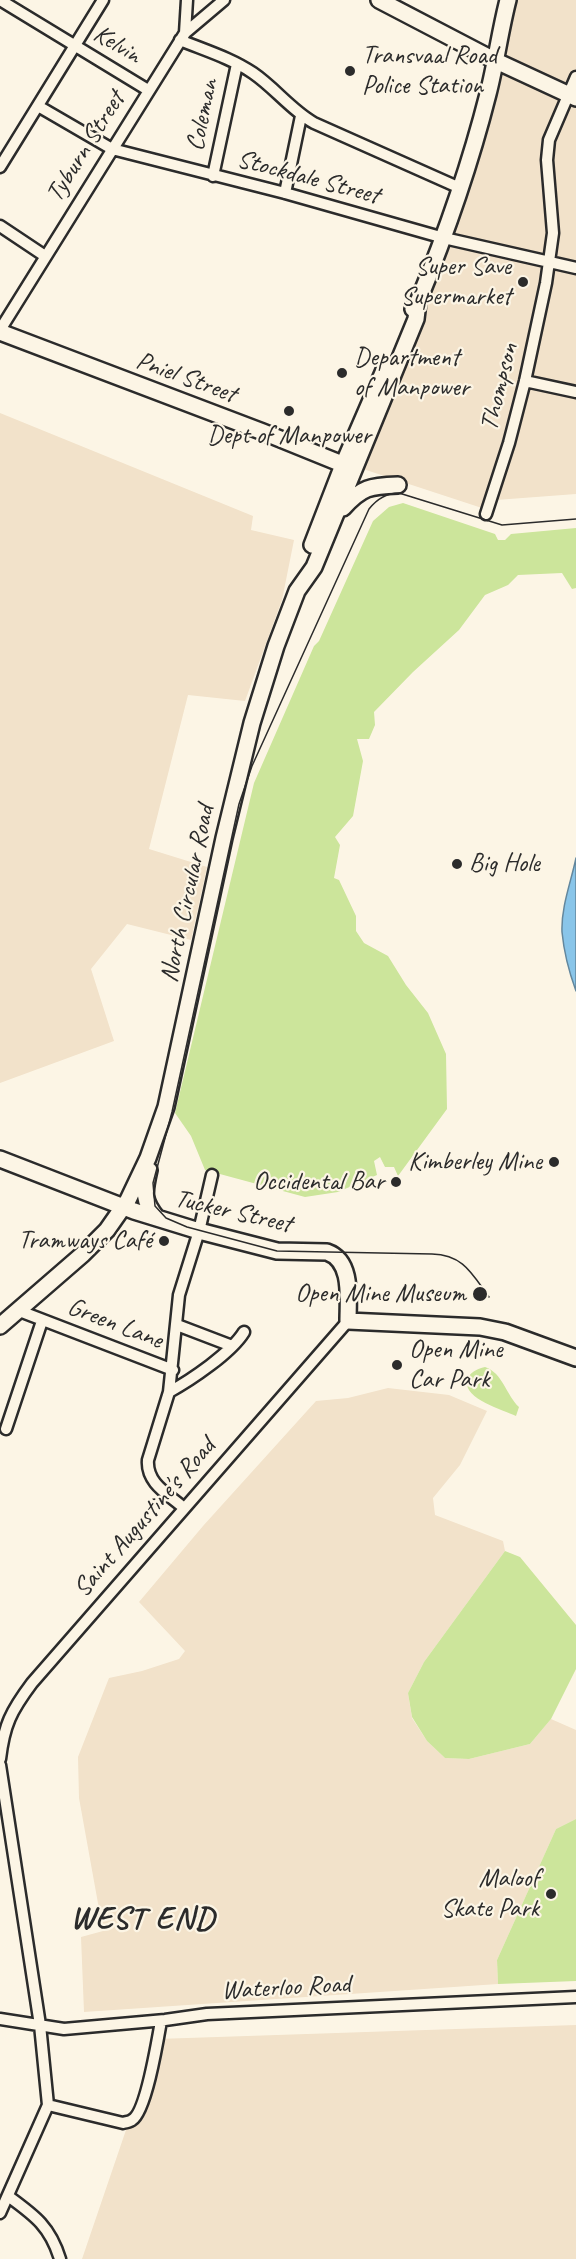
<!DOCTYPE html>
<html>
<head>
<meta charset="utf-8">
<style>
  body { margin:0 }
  canvas { display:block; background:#fcf5e5 }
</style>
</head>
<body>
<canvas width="576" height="2259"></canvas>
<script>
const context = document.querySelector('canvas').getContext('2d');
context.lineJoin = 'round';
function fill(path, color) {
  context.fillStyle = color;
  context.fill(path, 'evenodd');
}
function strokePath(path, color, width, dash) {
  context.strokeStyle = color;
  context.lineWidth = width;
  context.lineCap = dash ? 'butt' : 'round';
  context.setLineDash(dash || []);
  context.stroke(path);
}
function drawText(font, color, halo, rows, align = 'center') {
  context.font = font + ' Caveat,sans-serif';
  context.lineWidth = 4.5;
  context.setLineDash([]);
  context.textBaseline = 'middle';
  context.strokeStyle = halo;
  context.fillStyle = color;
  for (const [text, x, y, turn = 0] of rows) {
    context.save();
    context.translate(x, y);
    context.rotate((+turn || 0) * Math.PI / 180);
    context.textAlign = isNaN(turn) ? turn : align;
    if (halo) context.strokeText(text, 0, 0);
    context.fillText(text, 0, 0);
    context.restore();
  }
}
fill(new Path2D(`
  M510,0H576V74L568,91L496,59Z
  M500,68L576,103V494L496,500L494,504L485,509L363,469L425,320L427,303L452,242L494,104Z
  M0,413L253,516L251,530L294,540L282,600L245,701L188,695L149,849L207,867L191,940L127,924L91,969L114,1041L0,1083Z
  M388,1388L449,1395L487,1411L460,1465L433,1498L435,1515L503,1541L505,1551L424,1662L408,1693L412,1718L427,1741L445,1758L469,1759L530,1744L551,1719L576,1730V1819L556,1829L497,1960L498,1984L84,2012L81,1937L103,1931L79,1798L78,1757L109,1678L142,1671L179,1659L185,1651L139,1602L203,1526L316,1401L348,1398Z
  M576,2025V2259H82L157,2039Z`), '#f2e2ca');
fill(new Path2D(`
  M403,503L495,534L498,540H505L511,534L576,528V588L572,589L562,573L518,575L508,585L485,595L459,630L413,672L374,712L375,725L369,739H357L363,761L353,816L335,837L340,845L334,878L339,880L356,916V931L364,943L388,956L406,985L428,1013L446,1054L447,1109L398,1176L394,1167H385L380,1157L374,1161L377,1175L338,1192L305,1197L205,1170L191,1136L175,1113L254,783L314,646L319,641L373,521L389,507Z
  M485,1367C503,1373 506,1395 519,1407L516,1416C503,1410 464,1399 467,1381C469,1372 477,1369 485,1367Z
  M505,1551L520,1557L576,1625V1669L551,1719L530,1744L469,1759L445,1758L427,1741L412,1717L408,1693L424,1662Z
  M576,1819V1981L498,1984L497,1960L556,1829Z`), '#cce59b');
const water = new Path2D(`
  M576,858V991C569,972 564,953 562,932C561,907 571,882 576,858Z`);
fill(water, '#89c5e9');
strokePath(water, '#63879d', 1.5);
const street = new Path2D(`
  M0,0L148,90
  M185,33L187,0
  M180,40C204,50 231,58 253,73C275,88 291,110 314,123L460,188
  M38,106L112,149L285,193L444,238L576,268
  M0,167L103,0
  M213,176L237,64
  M285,193L301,116
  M0,226L45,256
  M0,330L185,33L224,0
  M525,381L576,392
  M486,514L509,443L525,381L546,283L553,233L547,160L549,140L576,77
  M17,1310L173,1370
  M177,1325L232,1346
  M169,1392C191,1380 231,1353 244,1332
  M6,1429L42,1321
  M184,1508C168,1494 146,1483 148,1460L169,1392L179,1295L199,1231L212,1175
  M0,1759C4,1725 11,1711 32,1683L348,1321
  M0,1765L40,2025L48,2105L0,2213
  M0,2019L64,2029L165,2020L207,2014L576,1997
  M48,2105L123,2123C126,2122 130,2122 132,2120C146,2112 158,2038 161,2021
  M8,2196C34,2215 50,2226 60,2259`);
const secondary = new Path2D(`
  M379,0L494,60L576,98
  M413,309L418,302C446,234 470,165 488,94C496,63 500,31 508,0
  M0,332L263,432L352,468
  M343,508C362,487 370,486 398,485
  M312,545L343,465L385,368
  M0,1159L134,1211L199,1231L277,1251L327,1252C353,1261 348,1298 348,1321L480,1327L505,1332L576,1358
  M149,1170C144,1192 142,1200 157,1218
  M0,1326L83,1254L107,1230L128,1200L148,1158L166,1107L224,838L252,723L276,646L297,591L314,567L416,319L418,302`);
strokePath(street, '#2b2b2b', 15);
strokePath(secondary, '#2b2b2b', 20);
strokePath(street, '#fcf5e5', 10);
strokePath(secondary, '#fcf5e5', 15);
strokePath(new Path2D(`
  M489,1297C472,1274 464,1255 432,1254L277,1251L187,1227L166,1218L155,1206L153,1183L172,1112L239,804L252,766L369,509C377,499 386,493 399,493L502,525L576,519`), '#2b2b2b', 1.5);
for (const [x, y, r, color] of [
  [350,71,6,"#2b2b2b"],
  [523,282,6,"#2b2b2b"],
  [342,373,6,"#2b2b2b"],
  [289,411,6,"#2b2b2b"],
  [457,864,6,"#2b2b2b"],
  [554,1162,6,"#2b2b2b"],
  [396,1182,6,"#2b2b2b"],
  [164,1241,6,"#2b2b2b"],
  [480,1294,8,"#2b2b2b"],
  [397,1365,6,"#2b2b2b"],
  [551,1894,6,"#2b2b2b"]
]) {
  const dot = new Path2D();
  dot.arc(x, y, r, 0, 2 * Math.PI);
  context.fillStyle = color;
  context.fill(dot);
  strokePath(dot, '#fcf5e5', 2);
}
drawText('26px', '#2b2b2b', '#fcf5e5', [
  ["Kelvin",117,45,31],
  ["Coleman",203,115,-78],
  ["Tyburn Street",86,147,-58],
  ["Stockdale Street",308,178,15],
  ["Pniel Street",186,378,20],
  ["Thompson",500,387,-76],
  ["North Circular Road",188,894,-78],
  ["Tucker Street",233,1212,13],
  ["Green Lane",115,1324,21],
  ["Saint Augustine's Road",145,1518,-49],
  ["Waterloo Road",286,1988,-3]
]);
drawText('26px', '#2b2b2b', '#fcf5e5', [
  ["Transvaal Road",362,56,"left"],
  ["Police Station",362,86,"left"],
  ["Super Save",511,267],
  ["Supermarket",511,297],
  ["Department",354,358,"left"],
  ["of Manpower",354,388,"left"],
  ["Dept of Manpower",289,436,"center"],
  ["Big Hole",469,864,"left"],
  ["Kimberley Mine",542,1162],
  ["Occidental Bar",384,1182],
  ["Tramways Café",152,1241],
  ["Open Mine Museum",466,1294],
  ["Open Mine",409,1350,"left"],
  ["Car Park",409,1380,"left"],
  ["Maloof",539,1879],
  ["Skate Park",539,1909]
], 'right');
context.letterSpacing = '1.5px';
drawText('bold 32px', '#2b2b2b', '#fcf5e5', [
  ["WEST END",143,1920]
]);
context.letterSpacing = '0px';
</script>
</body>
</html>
